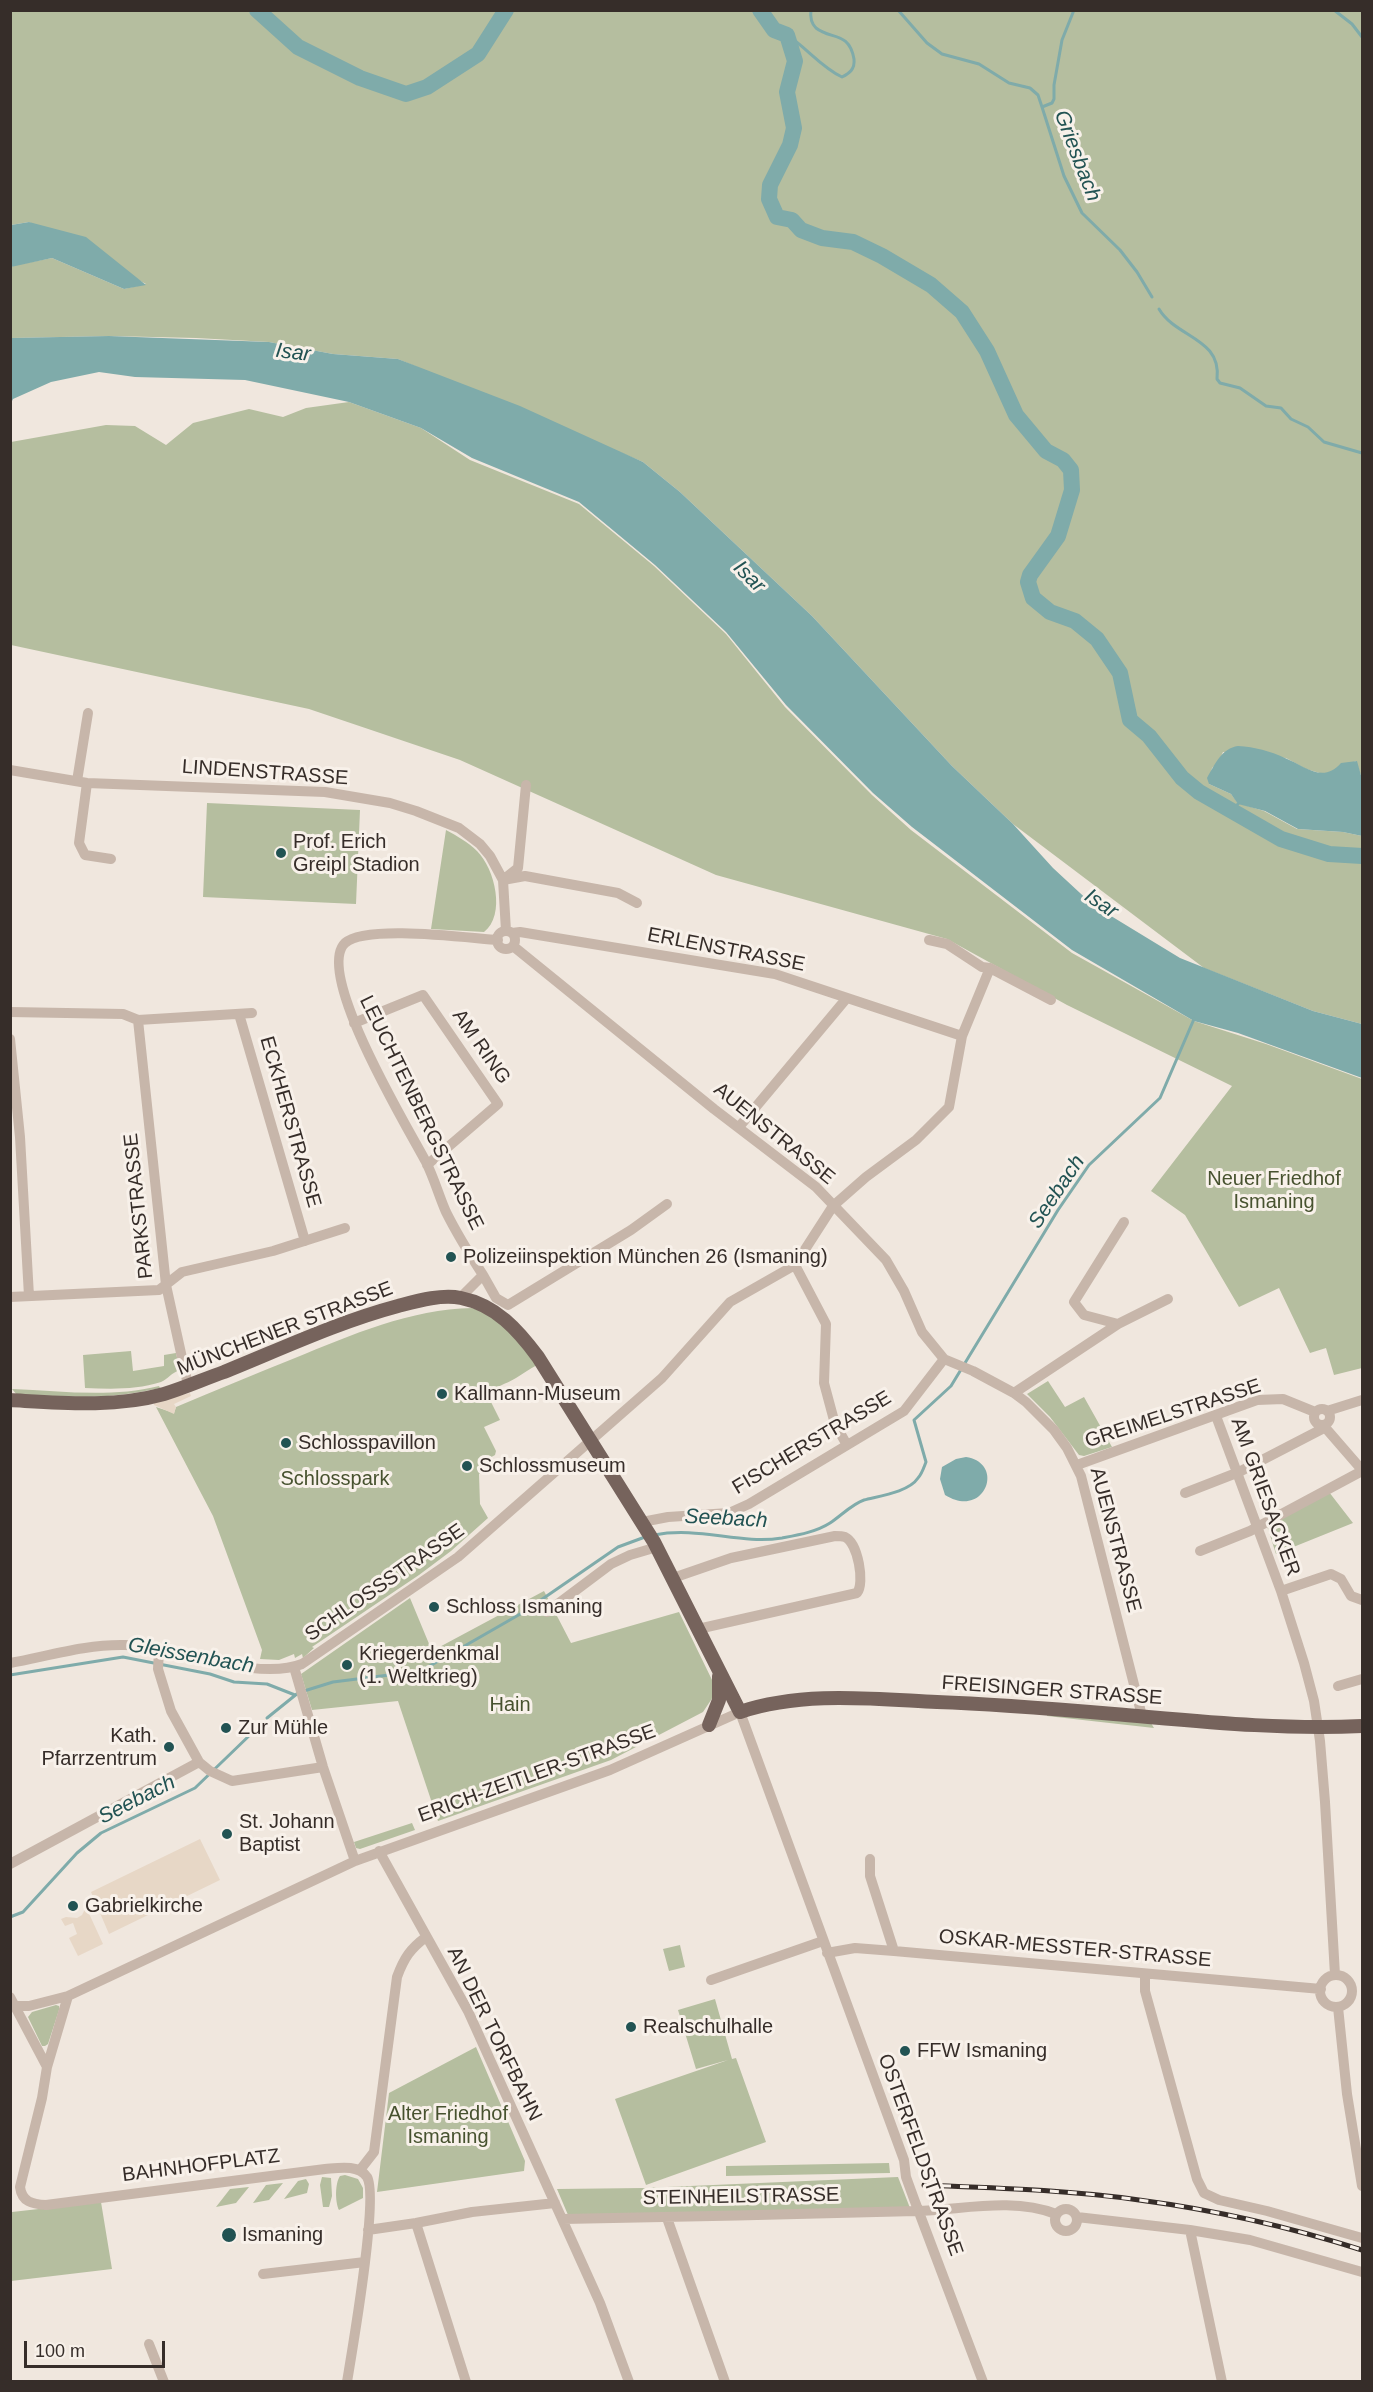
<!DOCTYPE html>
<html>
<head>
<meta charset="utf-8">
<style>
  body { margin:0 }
  #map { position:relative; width:1373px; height:2392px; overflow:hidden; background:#f0e7de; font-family:Arial,sans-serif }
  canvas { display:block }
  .frame { position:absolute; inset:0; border:12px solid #362d29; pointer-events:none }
  .scale { position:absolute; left:24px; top:2341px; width:141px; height:27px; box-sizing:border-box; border:3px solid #362d29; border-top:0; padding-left:8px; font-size:18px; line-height:21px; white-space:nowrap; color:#362d29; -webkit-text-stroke:4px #f8f1ea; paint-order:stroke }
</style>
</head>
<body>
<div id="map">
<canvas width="1373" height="2392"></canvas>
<div class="frame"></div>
<div class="scale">100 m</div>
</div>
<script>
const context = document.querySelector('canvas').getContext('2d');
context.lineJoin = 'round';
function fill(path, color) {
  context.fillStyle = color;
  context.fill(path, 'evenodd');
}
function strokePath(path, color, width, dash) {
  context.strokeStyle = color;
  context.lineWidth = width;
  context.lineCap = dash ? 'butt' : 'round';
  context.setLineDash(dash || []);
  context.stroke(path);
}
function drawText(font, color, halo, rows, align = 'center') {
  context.font = font + ' Arial,sans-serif';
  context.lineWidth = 6;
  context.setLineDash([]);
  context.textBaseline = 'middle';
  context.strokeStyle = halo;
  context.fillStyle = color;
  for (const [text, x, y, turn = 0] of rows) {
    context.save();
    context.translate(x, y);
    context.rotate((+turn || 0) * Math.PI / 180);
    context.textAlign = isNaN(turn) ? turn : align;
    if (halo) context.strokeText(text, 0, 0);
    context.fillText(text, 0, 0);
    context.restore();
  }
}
fill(new Path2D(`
  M11,11H1361L1362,12V779L1356,761L1333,772L1323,774L1306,769L1286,758L1223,752L1218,763L1212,768L1209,784L1231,794L1238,803L1264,811L1297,829L1343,832L1362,836V1024L1313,1011L1204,968L1013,824L952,766L812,616L680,492L643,462L398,359L333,354L269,342L196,338L109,336L11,338V267L16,265L52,258L124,289L146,284L29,222L11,225Z
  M349,402L421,428L470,460L579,504L654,566L726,634L785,707L872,795L911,830L1072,953L1194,1021L1266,1044L1362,1079V1368L1334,1375L1326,1348L1310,1353L1279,1288L1239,1307L1185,1215L1151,1191L1232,1086L1067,1005L947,939L716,875L460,760L309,709L11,645V442L106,425L135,426L166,445L193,423L249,409L283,417L306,408Z
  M207,803L360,810L356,904L203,897Z
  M446,830C457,836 468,842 477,851C495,869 506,915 484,932L431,929Z
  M472,1308C502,1317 517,1341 537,1365C529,1369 523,1374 516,1378C505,1385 496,1385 488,1396L500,1420L484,1427L496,1451L495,1455L484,1461L488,1469L479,1474L480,1504L488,1518L451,1551L419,1575L312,1647L314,1648L303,1658L302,1654L295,1658L294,1654L279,1660L260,1659L262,1650L213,1516L156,1407L174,1413L176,1407C216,1390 255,1374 295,1358C351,1335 411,1309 472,1308Z
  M131,1351L133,1371L164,1366V1355L176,1353L180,1370C171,1373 168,1379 161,1382C136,1390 111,1389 85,1388L83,1355Z
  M1048,1381L1065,1407L1084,1397L1112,1447L1084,1456L1079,1455L1050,1417L1027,1394Z
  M159,1386L160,1388C110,1400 67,1397 17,1395L12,1389C61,1391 111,1398 159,1386Z
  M1329,1492L1353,1523L1276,1554L1267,1526Z
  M544,1591L571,1643L679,1612L713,1682V1697L703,1712L611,1760L438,1821L398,1701L312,1710L301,1674L410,1598L432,1651Z
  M1047,1715L1151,1723L1154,1728L1047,1716Z
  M412,1823L415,1830L360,1849L356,1848L354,1842Z
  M680,1945L685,1967L669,1971L663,1949Z
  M715,1999L732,2059L736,2058L766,2142L646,2185L615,2099L728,2060L696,2069L678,2010Z
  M56,2005L59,2006V2010L48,2044L45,2046H42L28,2017L32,2012Z
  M476,2047L525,2161L524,2171L377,2192L389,2093Z
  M889,2163L890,2173L726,2176V2166Z
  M345,2175L358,2179L363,2188V2198L339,2210C335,2202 335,2183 340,2176Z
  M322,2177L331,2178L332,2196L329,2207H323L320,2185Z
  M898,2177L910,2208L568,2215L557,2189L644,2188Z
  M306,2179L309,2184L307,2193L284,2199L298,2181Z
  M283,2183L269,2200L253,2203L266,2185Z
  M249,2187L236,2203L216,2207L230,2189Z
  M10,2190H12V2212L101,2202L112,2269L11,2281Z`), '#b5be9f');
fill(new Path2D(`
  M190,1393L191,1396L174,1404L176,1407L174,1414L154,1405V1402Z
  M200,1839L220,1880L109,1934L91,1892Z
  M86,1907L103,1944L78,1956L69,1938L77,1934L73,1923L65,1926L61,1919L66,1917L77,1918L82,1915Z`), '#e7d7c6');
fill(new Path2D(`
  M29,222L86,237L146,285L124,289L52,258L11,267V225Z
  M109,336L269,342L333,354L398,359L520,406L643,462L680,492L812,616L952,766L1013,824L1053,868L1093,905L1180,958L1313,1011L1362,1024V1078L1238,1033L1194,1021L1072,950L912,827L873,793L786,705L726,632L655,565L579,502L472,458L421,428L349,402L245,380L135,377L99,372L51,382L13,399L11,403V338Z
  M1238,746C1255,747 1270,751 1285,758C1305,766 1323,784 1341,763L1357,761L1362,779V836L1343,832L1298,829L1265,811L1238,804L1231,794L1209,784L1207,778C1215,764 1222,748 1238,746Z
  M966,1457C1006,1463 985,1520 945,1495L940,1479L942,1467L956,1459Z`), '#7fabaa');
strokePath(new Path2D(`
  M898,10L927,43L942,54L979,64L1009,83L1030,88L1038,95L1042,107
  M1074,10L1062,40L1054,85V99L1052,103L1042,107L1064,176L1082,213L1120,250L1137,272L1152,297
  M1334,10L1352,24L1362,37
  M787,35C807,48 821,67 842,77C850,73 855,69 854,59C849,31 831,40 816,28C811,23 810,17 811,10
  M1159,309C1176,338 1222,338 1217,379L1220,383L1240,388L1266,406L1281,408L1291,419L1308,427L1324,442L1362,453
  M1232,810L1238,804
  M654,1535C700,1526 739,1545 782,1538C798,1535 816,1532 830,1523C841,1516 852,1504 864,1500C879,1496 909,1492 918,1478C922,1474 924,1467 926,1462L914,1420L951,1386L1058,1210L1089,1165L1160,1098L1194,1019
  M10,1675L123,1657L210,1674L234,1682L267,1684L295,1695
  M304,1691L333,1682L421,1671L522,1613L618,1547L645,1537
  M267,1718L298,1693
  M10,1917L23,1912L77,1853L101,1833L195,1788L252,1733`), '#7fabaa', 3);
strokePath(new Path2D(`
  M257,10L298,47L360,78L406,94L427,87L478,54L506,10
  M760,10L774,30L787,35L795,61L787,92L794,128L790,145L770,185L769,199L777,217L792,220L801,230L822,238L853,242L882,256L931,285L962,312L987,351L1016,415L1046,451L1063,460L1071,470L1072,490L1058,536L1030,575L1028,582L1033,598L1050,612L1075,621L1097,639L1120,673L1130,720L1149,736L1182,778L1199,792L1281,839L1329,854L1362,856`), '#7fabaa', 16);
strokePath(new Path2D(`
  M10,770L87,783L325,792L390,803L416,811L459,828L480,844L490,856L503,880L506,931
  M77,781L88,713
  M87,783L79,843L85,855L111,859
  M503,880L525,876L618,893L637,903
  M503,880L518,868L526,785
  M497 940a9 9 0 1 1 18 0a9 9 0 1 1-18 0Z
  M512,933L520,932L775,974L962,1036
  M929,940L947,944L982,967L990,968L1051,1000
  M513,946L714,1109L816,1187L886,1260L904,1291L922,1332L944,1359L973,1371L1014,1393L1026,1402L1054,1430L1067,1448L1081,1476L1142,1716
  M10,1012L123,1014L138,1020L252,1013
  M239,1014L305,1241
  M138,1020L166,1285L188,1385
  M354,1023L423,995L498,1104L427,1165
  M10,1039L20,1137L29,1296
  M739,1127L846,999
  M795,1265L826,1324L824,1383L835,1424L847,1445
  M483,1275L496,1298L508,1305L631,1230L667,1204
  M10,1297L159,1290L182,1272L273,1251L345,1228
  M460,1298L483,1275C470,1255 457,1234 446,1212C439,1196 434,1178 426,1162C408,1128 314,973 345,943C366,924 468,938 498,940
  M1118,1324L1084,1315L1074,1302L1124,1222
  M1014,1393L1118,1324L1168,1299
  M1314 1417a8 8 0 1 1 16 0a8 8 0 1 1-16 0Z
  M1327,1411L1362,1400
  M1216,1416L1281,1591L1304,1663L1314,1701L1320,1741L1325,1802L1335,1975
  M1323,1425L1362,1470
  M1077,1465L1257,1400L1283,1399L1315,1412
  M1185,1493L1239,1472L1324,1428
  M642,1522L668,1517L729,1513L749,1504L904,1411L944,1359
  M1200,1551L1250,1531L1362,1471
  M673,1578L731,1558L835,1536C838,1536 842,1536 845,1537C858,1543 865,1583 857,1593L698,1629
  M1281,1591L1331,1574L1341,1579L1351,1596L1362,1600
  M547,1612L611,1564L630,1555L657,1547
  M159,1651L158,1669L171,1711L199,1762L210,1771L232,1781L323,1767
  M10,1663C48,1656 87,1644 125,1645C174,1647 257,1682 302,1664L458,1557L662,1378L730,1302L795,1265L833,1206L866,1177L916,1140L949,1107L962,1036L990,968
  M294,1667L323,1767L355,1861
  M1338,1686L1362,1679
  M379,1851L468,2011L600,2303L629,2382
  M870,1859V1876L894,1951
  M10,1864L199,1762
  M827,1953L855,1948L894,1951L1321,1989
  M1145,1974V1991L1197,2179L1204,2193L1219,2200L1267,2211L1362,2238
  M1320 1991a16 16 0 1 1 32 0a16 16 0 1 1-32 0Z
  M711,1980L823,1941
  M68,1996L47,2067L42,2098L20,2187C22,2202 32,2204 46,2205L325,2169C338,2168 358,2164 367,2177C379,2196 352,2351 347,2382
  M10,1997L47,2067
  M17,2006H29L68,1996L355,1861L610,1770L740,1712L904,2160L906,2177L914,2199L983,2382
  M1338,2007L1347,2094L1362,2186
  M360,2170L374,2152L397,1977C404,1958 410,1949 426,1937
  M1055 2220a11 11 0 1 1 22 0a11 11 0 1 1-22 0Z
  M1077,2217L1190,2230L1250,2240L1362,2272
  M667,2218L725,2382
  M563,2219C681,2217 798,2214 916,2211C962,2210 1011,2197 1056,2214
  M416,2223L466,2382
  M368,2230L416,2223L472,2212L555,2203
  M1190,2230L1222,2382
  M263,2274L365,2262
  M149,2344L164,2382`), '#c7b6aa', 10);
strokePath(new Path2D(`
  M10,1400C62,1403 114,1408 164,1394C184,1388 204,1379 224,1372C281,1349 338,1322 398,1306C417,1301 441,1294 461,1298C496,1305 518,1330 538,1357L654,1542L740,1712C802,1691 873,1699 937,1702C996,1704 1055,1709 1114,1714C1197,1721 1279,1730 1362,1726
  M709,1725L719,1700V1676`), '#76635c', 14);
const rail = new Path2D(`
  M924,2185C996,2188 1068,2190 1139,2200C1215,2210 1290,2227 1362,2250`);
strokePath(rail, '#362d29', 5);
strokePath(rail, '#f8f1ea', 3, [9]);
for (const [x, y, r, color] of [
  [281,853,6,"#225353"],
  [451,1257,6,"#225353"],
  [442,1394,6,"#225353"],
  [286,1443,6,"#225353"],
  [467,1466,6,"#225353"],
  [434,1607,6,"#225353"],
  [347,1665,6,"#225353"],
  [226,1728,6,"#225353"],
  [169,1747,6,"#225353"],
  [227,1834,6,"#225353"],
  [73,1906,6,"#225353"],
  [631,2027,6,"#225353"],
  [905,2051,6,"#225353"],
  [229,2235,8,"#225353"]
]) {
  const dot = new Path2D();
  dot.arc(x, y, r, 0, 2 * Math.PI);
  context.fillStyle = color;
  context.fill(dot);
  strokePath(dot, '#f8f1ea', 2);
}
drawText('20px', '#362d29', '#f8f1ea', [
  ["LINDENSTRASSE",265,773,4],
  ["ERLENSTRASSE",726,950,11],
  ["AM RING",481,1047,55],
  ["LEUCHTENBERGSTRASSE",421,1113,64],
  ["ECKHERSTRASSE",290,1122,74],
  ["AUENSTRASSE",774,1134,39],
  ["PARKSTRASSE",139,1206,-96],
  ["MÜNCHENER STRASSE",285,1329,-21],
  ["GREIMELSTRASSE",1173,1414,-18],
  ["FISCHERSTRASSE",812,1443,-31],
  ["AM GRIESACKER",1265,1497,70],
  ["AUENSTRASSE",1115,1540,75],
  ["SCHLOSSSTRASSE",385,1583,-35],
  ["FREISINGER STRASSE",1052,1691,4],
  ["ERICH-ZEITLER-STRASSE",537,1774,-20],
  ["OSKAR-MESSTER-STRASSE",1075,1949,5],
  ["AN DER TORFBAHN",494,2034,64],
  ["OSTERFELDSTRASSE",920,2155,70],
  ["BAHNHOFPLATZ",201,2166,-7],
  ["STEINHEILSTRASSE",741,2197,-1]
]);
drawText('20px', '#362d29', '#f8f1ea', [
  ["Prof. Erich",293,842],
  ["Greipl Stadion",293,865],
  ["Polizeiinspektion München 26 (Ismaning)",463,1257],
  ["Kallmann-Museum",454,1394],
  ["Schlosspavillon",298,1443],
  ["Schlossmuseum",479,1466],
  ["Schloss Ismaning",446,1607],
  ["Kriegerdenkmal",359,1654],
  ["(1. Weltkrieg)",359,1677],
  ["Zur Mühle",238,1728],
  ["Kath.",157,1736,"right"],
  ["Pfarrzentrum",157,1759,"right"],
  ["St. Johann",239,1822],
  ["Baptist",239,1845],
  ["Gabrielkirche",85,1906],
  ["Realschulhalle",643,2027],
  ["FFW Ismaning",917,2051],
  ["Ismaning",242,2235]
], 'left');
drawText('20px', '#47522f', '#f8f1ea', [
  ["Neuer Friedhof",1274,1179],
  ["Ismaning",1274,1202],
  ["Schlosspark",335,1479],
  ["Hain",510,1705],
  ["Alter Friedhof",448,2114],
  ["Ismaning",448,2137]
]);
drawText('italic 21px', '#225353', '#f8f1ea', [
  ["Griesbach",1077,156,69],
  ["Isar",293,353,7],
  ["Isar",749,577,45],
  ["Isar",1101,904,34],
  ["Seebach",1057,1192,-56],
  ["Seebach",726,1519,3],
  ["Gleissenbach",191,1656,10],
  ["Seebach",137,1800,-27]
]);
</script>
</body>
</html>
